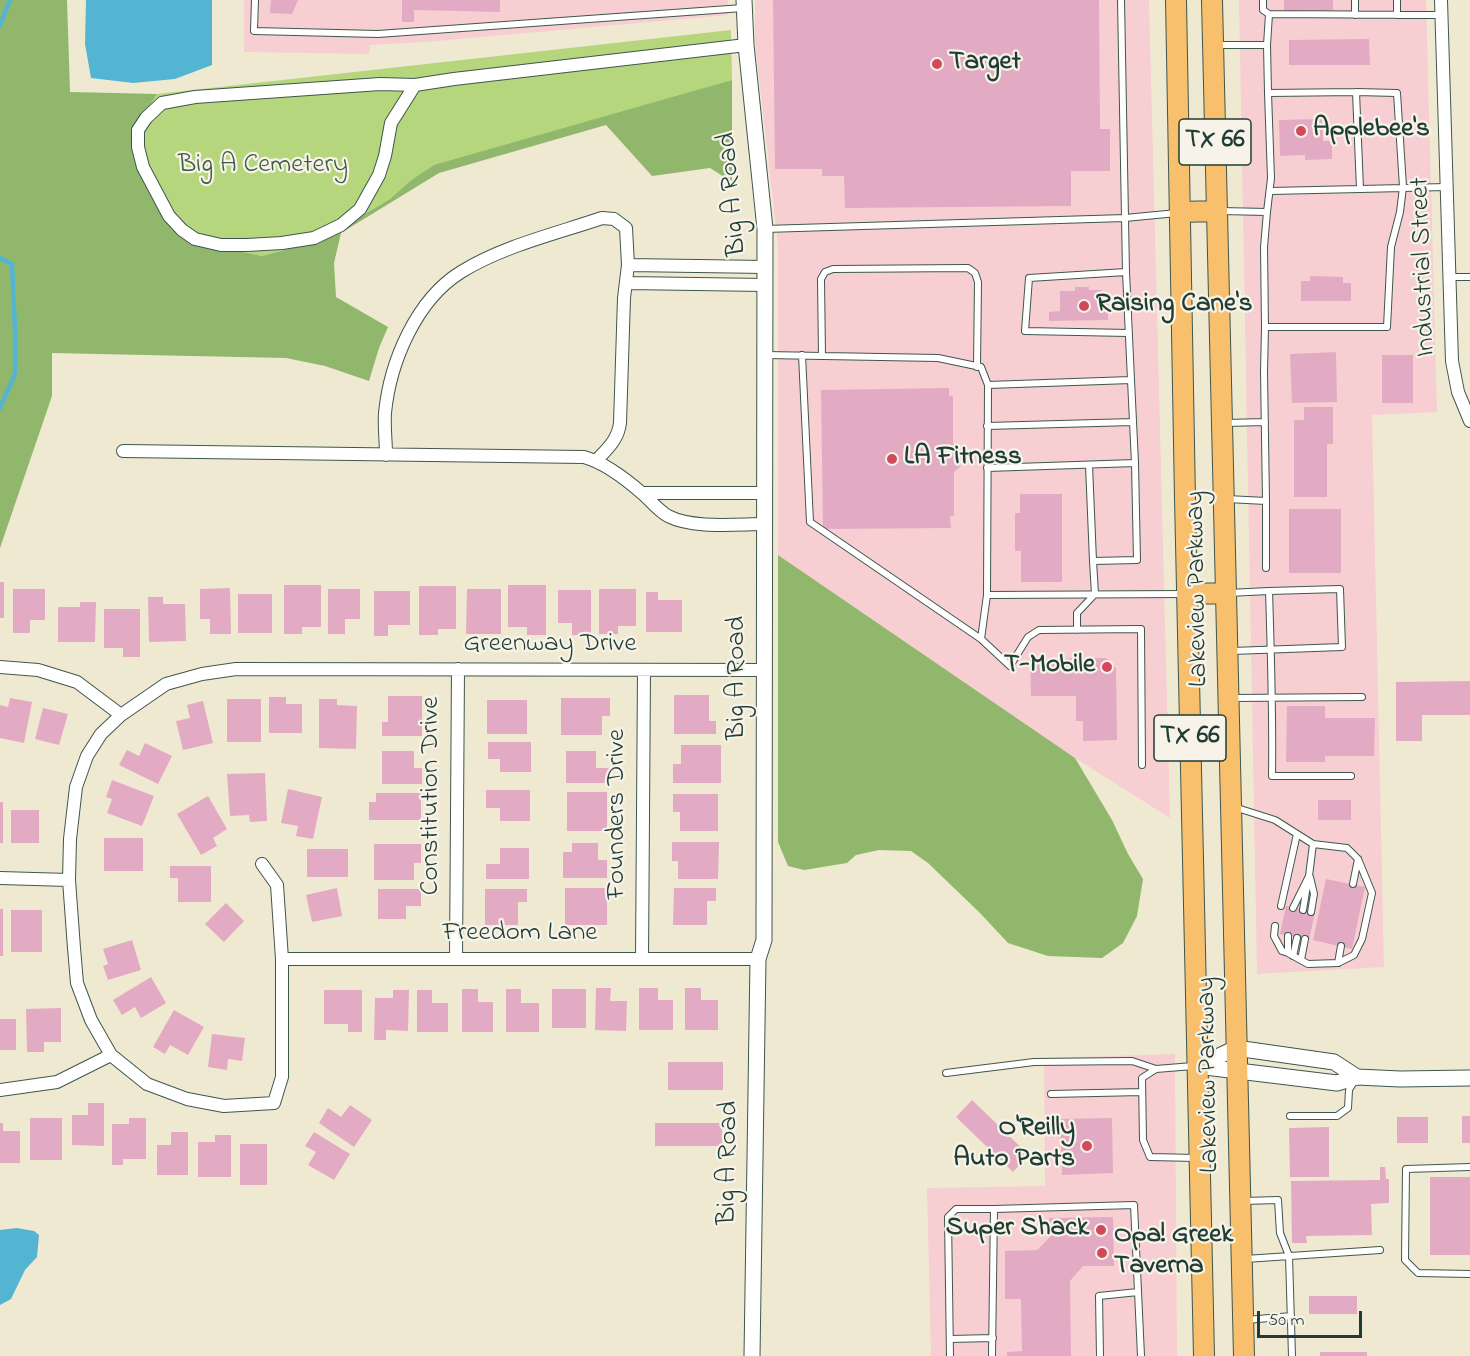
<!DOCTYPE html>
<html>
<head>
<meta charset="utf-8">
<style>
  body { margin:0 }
  #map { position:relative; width:1470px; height:1356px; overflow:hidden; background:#f0e9d2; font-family:"Indie Flower",sans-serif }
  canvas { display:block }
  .scale { position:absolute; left:1257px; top:1311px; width:105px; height:27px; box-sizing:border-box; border:3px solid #1f3d34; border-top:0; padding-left:8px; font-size:18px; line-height:21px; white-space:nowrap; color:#1f3d34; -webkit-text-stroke:4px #f7f3e8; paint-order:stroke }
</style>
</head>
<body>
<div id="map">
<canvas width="1470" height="1356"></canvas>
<div class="scale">50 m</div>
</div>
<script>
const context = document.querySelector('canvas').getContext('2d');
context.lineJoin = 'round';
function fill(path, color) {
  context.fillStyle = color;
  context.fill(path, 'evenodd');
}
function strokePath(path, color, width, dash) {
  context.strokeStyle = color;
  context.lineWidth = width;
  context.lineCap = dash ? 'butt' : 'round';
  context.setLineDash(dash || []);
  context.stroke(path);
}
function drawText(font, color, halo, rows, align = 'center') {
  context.font = font + ' "Indie Flower",sans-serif';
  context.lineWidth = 4.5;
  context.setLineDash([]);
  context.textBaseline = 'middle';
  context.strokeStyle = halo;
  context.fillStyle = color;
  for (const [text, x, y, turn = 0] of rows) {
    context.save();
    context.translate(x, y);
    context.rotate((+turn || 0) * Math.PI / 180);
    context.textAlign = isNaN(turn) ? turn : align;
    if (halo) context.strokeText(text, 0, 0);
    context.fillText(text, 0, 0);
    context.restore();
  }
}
fill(new Path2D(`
  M244,0H728V15L426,42L370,45L369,54L244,52Z
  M755,0H1149L1170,818L1075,758L778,555V245L755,43Z
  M1239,0H1426L1437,412L1372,415L1384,967L1257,974Z
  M1175,1054L1177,1356H931L927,1188L1045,1186L1044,1058Z`), '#f7cfd2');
fill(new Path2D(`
  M731,30L732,80L534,139L410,181L390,199L321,240L262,256L191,241L169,220L133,130L157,94Z`), '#b5d67d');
fill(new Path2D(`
  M0,0H67L70,92L157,94L134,130L139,168L191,241L262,256L321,240L390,199L410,181L434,165L732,80V182L710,168L652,176L606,125L439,173L341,233L334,263L336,297L388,327L379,348L369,381L325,366L286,358L52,353V396L0,548Z
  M778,555L1075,758L1112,820L1128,854L1143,879L1137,916L1123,943L1102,958L1048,956L1008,943L980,913L928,863L911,851L879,850L856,855L847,863L804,870L788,866L778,842Z`), '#90b76c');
fill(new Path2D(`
  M86,0H212V65L175,79L133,83L91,78L85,44Z
  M17,1228L34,1231L39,1235L37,1257L25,1270L11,1299L0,1305V1230Z`), '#54b5d3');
strokePath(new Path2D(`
  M0,25L10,0
  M0,258L12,264L15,330V374L0,408`), '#54b5d3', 4.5);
fill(new Path2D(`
  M271,0H298L292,14L270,13Z
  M402,0H500V12L414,10V22H402Z
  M773,0H1099L1100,129H1110V171H1071V206L845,208L844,176H822V169H775Z
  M1284,0H1333V10L1284,11Z
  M1369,39L1370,65H1289V40Z
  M1322,119L1323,141H1332V159L1305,160V155L1280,156L1279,120Z
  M1310,276L1343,277V283H1351V301H1301V281H1310Z
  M1075,287H1089V290H1102V300H1108V320L1049,321V312L1060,311V291H1075Z
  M1336,352L1337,402L1292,403L1290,354Z
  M1382,355H1413V403H1382Z
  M949,388V396H953V443L961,450L962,457L960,467L954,472V516H950L951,528L823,529L821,390Z
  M1304,407H1333V444H1327V497H1294V420H1304Z
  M1020,494H1062V582H1021V551H1015V513H1020Z
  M1289,509H1341V573H1289Z
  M0,582H4V618H0Z
  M284,585H321V627H302V634H284Z
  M508,585H546V635H527V627H508Z
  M419,586H456V629H438V635H419Z
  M230,588L231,634H210V619H200V589Z
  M13,589H45V620H30V633H13Z
  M328,589H360V619H345V634H328Z
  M467,589H501V634H466Z
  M599,589H636V626H618V634H599Z
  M558,590H591V635H572V623H558Z
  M374,591H410V625H388V636H374Z
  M646,592H658V600H682V632H646Z
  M238,594H272V633H238Z
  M148,597H163V604H185L186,641L149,642Z
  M80,602H96L95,642H58V607H80Z
  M104,609H140V657H123V648H104Z
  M1106,658L1116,668L1117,740L1083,741V721H1076V696H1031L1030,659Z
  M1470,681V715H1422V741H1396V682Z
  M674,695H709V721H716V734H674Z
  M388,696H422V736H382V722H388Z
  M269,697H286V704H302V733H269Z
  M10,698L32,702L24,743L0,738V705L8,707Z
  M561,698H610V716H602V735H561Z
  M227,699H261V742H227Z
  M319,699H337V705L357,706L356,749L319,748Z
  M487,700H527V734H487Z
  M203,701L213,743L183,750L176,721L190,718L187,705Z
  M1287,706H1325V718H1375L1374,756H1325V762H1286Z
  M43,708L68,714L59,745L35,739Z
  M488,742H531V772H500V759H488Z
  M145,743L172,756L158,784L119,765L127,750L139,756Z
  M681,745H721V783H673V764H681Z
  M382,751H414V768H422V784H382Z
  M566,751H596V768H609V783H566Z
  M265,773L267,821L250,822L249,815L230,816L227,774Z
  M112,780L154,796L142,826L107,813L112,799L106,797Z
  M288,789L322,797L313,839L296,836L298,826L281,823Z
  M486,790H530V821H500V808H486Z
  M567,792H607V831H567Z
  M376,793H421V820H369V802H376Z
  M673,794H718V831H680V812H673Z
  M208,796L227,829L213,838L217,846L201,855L177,814Z
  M1318,800H1351V820H1318Z
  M0,802H3V843H0Z
  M11,810H39V843H11Z
  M104,838H143V871H104Z
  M672,842H719L718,879H678V861H672Z
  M572,843H598V860H607V878H563V852H572Z
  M374,844H421V863H414V880H374Z
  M500,848H529V879H486V864H500Z
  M307,849H348V877H307Z
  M170,866H211V902H178V878H170Z
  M1326,879L1365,887L1352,949L1313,940Z
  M337,888L342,916L312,922L306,895Z
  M565,888H607V925H565Z
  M674,888H716V901H707V925H673Z
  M378,889H421V906H406V919H378Z
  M485,889H527V902H518V925H485Z
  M226,903L244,921L224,942L205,924Z
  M1286,906L1315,912L1309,940L1280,934Z
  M0,909H3V956H0Z
  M11,910H42V952H11Z
  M132,940L141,970L108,980L103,966L108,964L103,949Z
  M151,977L166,1003L141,1018L135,1007L122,1015L113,1000Z
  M596,988H611L610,1001H627L626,1031L595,1030Z
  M639,988H658V1000H673V1030H639Z
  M685,988H701V1000H718V1030H685Z
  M462,989H478V1002H493V1032H462Z
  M506,989H521V1003H539V1032H506Z
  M552,989H586V1028H552Z
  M324,990H362V1032H348V1024H324Z
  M393,990H409L408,1031L386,1030V1040H374L375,998H393Z
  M417,990H432V1003H448V1032H417Z
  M61,1008V1042H44V1052H27L26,1009Z
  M174,1010L204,1027L188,1055L170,1045L165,1054L153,1047Z
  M0,1019H16V1050H0Z
  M212,1034L245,1038L242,1061L228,1059L227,1070L208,1067Z
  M668,1062H723V1090H668Z
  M972,1100L1029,1155L1013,1172L956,1117Z
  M88,1103H104V1146L72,1145V1115H88Z
  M350,1105L372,1120L354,1147L319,1123L328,1108L341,1117Z
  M1462,1116H1470V1143H1462Z
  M1397,1117H1428V1143H1397Z
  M30,1118H62V1160H30Z
  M129,1118H146V1159H123V1165H112V1124H129Z
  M1112,1118L1113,1173L1062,1175L1060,1119Z
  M0,1123H3V1131H20V1163H0Z
  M655,1123H722V1146H655Z
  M1329,1127V1177H1290L1289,1128Z
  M171,1132H188V1175H157V1145H171Z
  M314,1132L350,1154L334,1180L308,1165L316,1152L305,1146Z
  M215,1135H231V1177H198V1142H215Z
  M240,1144H267V1185H240Z
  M1380,1167H1385L1386,1179H1389V1203L1371,1204L1372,1235L1306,1236L1307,1243H1292L1291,1181L1380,1180Z
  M1430,1177H1470V1255H1430Z
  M1113,1217L1114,1266H1083L1070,1281L1071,1356H1007V1352L1022,1351L1021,1299H1005V1251L1037,1250L1050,1237L1049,1218Z
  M1309,1296H1357V1314H1309Z
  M1320,1352H1367V1356H1320Z`), '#e2abc3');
const service = new Path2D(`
  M255,0L254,31L378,34L743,8
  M1263,0V10L1269,14
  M1355,0V15
  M1397,0V15
  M1217,45H1267L1268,93
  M1267,45L1269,14L1441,15
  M1270,191L1360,189
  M1221,211L1267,212L1271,178L1268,93L1356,92L1360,189L1446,187
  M1267,212L1264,247L1265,327H1387L1391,247L1400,212L1403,187L1397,93L1356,92
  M765,229L1125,218L1177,213
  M1126,272L1029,278L1025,331L1129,333
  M1450,277H1470
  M1265,327L1264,372L1266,501
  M766,355L938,358L981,367L988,385L1131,380L1126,272L1121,0
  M802,355L810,522L981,639L987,595L988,385
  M822,356L821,279L825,272L833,269L968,268L975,273L978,282L977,367
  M1226,423L1265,422
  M987,426L1133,422
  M1089,465L1093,561
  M987,468L1135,463
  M1227,499L1266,501V568
  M1228,593L1269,591
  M987,595L1183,594
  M1077,630V613L1095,594L1093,561L1137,560L1135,463L1131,380
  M981,639L1010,666L1028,637L1039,630L1141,629L1142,765
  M1232,651L1342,647L1340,589L1269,591C1271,653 1273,715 1272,776H1351
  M1232,698L1362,697
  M1234,807L1275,820L1313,844
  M1310,877L1314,894L1311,912
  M1353,884L1358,859
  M1281,906L1297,834
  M1303,910L1307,886
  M1275,926L1274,936L1282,951L1288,953
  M1288,936V953L1308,964L1338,963L1354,955L1362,939L1372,893L1358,859L1347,848L1313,844L1309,876L1293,908
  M1293,956L1297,938
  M1301,960L1305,939
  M1338,963L1341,946
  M1193,1066L1156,1069L1142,1078L1143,1140L1150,1157L1197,1158
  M946,1073L1034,1062L1132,1061L1156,1069
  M1051,1094L1142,1092
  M1290,1116H1337L1348,1108L1349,1090L1355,1080
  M1470,1167L1406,1169L1405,1260L1418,1273L1470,1274
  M1244,1201L1278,1200L1280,1233L1289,1256L1292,1356
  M1245,1259L1380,1250
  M1247,1320L1291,1316
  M950,1339L993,1338
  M950,1356L948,1217L956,1209H994
  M992,1356L994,1209L1134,1205L1141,1356
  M1100,1356L1099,1296L1138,1292`);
const minor = new Path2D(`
  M1441,0L1452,361L1458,392L1470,421
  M380,84L415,85L391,123L385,156L379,175L360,209L341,225L314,238L282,243L247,245H221L195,239L182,230L169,216L143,167L138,147V130L146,118L162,103L195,97Z
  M415,85L454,79L746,45
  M628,265L765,267
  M627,283L765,285
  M123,451L584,457C606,463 627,480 643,494C651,501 659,511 668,516C693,529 737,524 765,524
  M386,455C386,441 384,427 385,413C390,362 416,300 461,272C503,246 555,234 602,218L614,219L626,228L628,265L624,298L620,423C618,440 607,449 596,461
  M642,493H765
  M0,667L38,670L77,682L121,715
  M262,864L277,885L282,959V1077L274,1103L224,1106L187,1099L147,1084L111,1055L91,1020L77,983L74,948L69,880L70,839L76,787L87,756L101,734L121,715L166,684L202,674L236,669L765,670
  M0,878L69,880
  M282,959H758
  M456,959L458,669
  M642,959L644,670
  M0,1090L57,1082L111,1055`);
const tertiary = new Path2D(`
  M744,0L746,45L765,229L764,940L758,959L752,1356
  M1197,1066L1337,1083L1357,1077L1400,1079L1470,1078
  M1198,1066L1236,1048L1334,1062L1357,1077`);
const primary = new Path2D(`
  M1176,0L1185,498L1204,1356
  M1212,0L1244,1356
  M1180,212L1217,211
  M1187,594L1226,593`);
strokePath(service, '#3e574c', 8);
strokePath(minor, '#3e574c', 14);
strokePath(tertiary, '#3e574c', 17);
strokePath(primary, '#3e574c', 22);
strokePath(service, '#fff', 6);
strokePath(minor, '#fff', 12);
strokePath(tertiary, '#fff', 15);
strokePath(primary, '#f8bf6c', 20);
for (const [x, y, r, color] of [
  [937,64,6,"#d1495b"],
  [1301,131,6,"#d1495b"],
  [1084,306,6,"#d1495b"],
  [892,459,6,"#d1495b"],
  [1107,667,6,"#d1495b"],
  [1087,1146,6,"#d1495b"],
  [1101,1230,6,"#d1495b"],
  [1102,1253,6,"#d1495b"]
]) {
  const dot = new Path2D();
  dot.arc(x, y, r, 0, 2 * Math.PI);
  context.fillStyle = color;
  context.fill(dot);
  strokePath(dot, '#f7f3e8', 2);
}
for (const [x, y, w] of [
  [1215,142,72],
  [1190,738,72]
]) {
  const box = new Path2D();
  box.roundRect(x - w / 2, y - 23, w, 46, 4.5);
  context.fillStyle = '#f7f3e8';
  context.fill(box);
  strokePath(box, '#1f3d34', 1.5);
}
drawText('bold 26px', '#1f3d34', null, [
  ["TX 66",1215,142],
  ["TX 66",1190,738]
]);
drawText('bold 27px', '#1f3d34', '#f7f3e8', [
  ["Target",949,64],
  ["Applebee's",1313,131],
  ["Raising Cane's",1096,306],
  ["LA Fitness",904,459],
  ["T-Mobile",1095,667,"right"],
  ["O'Reilly",1075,1130,"right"],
  ["Auto Parts",1075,1161,"right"],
  ["Super Shack",1089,1230,"right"],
  ["Opa! Greek",1114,1237],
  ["Taverna",1114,1268]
], 'left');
drawText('27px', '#3d5c43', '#f7f3e8', [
  ["Big A Cemetery",263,167]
]);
drawText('27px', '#1f3d34', '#f7f3e8', [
  ["Big A Road",734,194,-95],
  ["Industrial Street",1425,267,-92],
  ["Lakeview Parkway",1199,589,-91],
  ["Greenway Drive",550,646],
  ["Big A Road",739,678,-90],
  ["Constitution Drive",433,796,-90],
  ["Founders Drive",619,814,-90],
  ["Freedom Lane",520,935],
  ["Lakeview Parkway",1210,1075,-91],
  ["Big A Road",730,1163,-89]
]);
</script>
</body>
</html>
